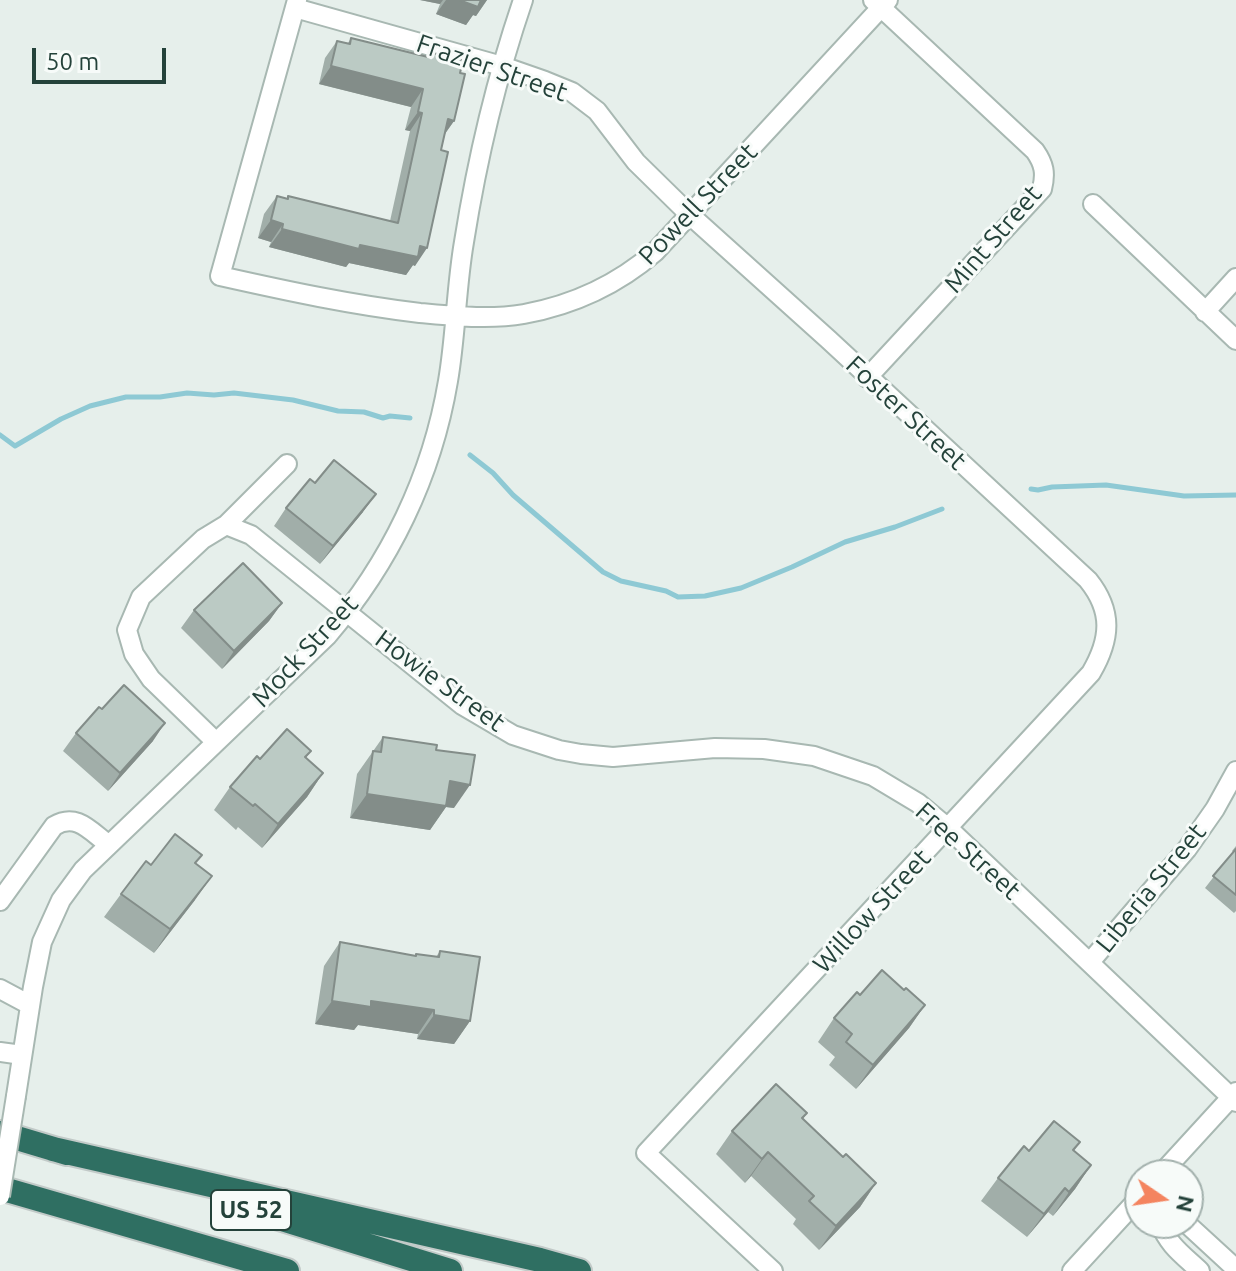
<!DOCTYPE html>
<html>
<head>
<meta charset="utf-8">
<style>
  body { margin:0 }
  #map { position:relative; width:1236px; height:1271px; overflow:hidden; background:#e6efeb; font-family:Ubuntu,sans-serif }
  canvas { display:block }
  .north { position:absolute; left:1124px; top:1159px; width:80px; height:80px; box-sizing:border-box; background:#f7fbf9; border:2px solid #a3b1ad; border-radius:50%; rotate:103deg; font-size:22px; font-weight:700; line-height:32px; text-align:center; color:#24423a }
  .north::after { content:''; display:block; margin:auto; width:28px; height:36px; background:#f4845f; clip-path:polygon(50% 0,100% 100%,50% 72%,0 100%) }
  .scale { position:absolute; left:32px; top:48px; width:134px; height:36px; box-sizing:border-box; border:4px solid #24423a; border-top:0; padding-left:10px; font-size:24px; line-height:28px; white-space:nowrap; color:#24423a; -webkit-text-stroke:6px #f7fbf9; paint-order:stroke }
</style>
</head>
<body>
<div id="map">
<canvas width="1236" height="1271"></canvas>
<div class="north">N</div>
<div class="scale">50 m</div>
</div>
<script>
const context = document.querySelector('canvas').getContext('2d');
context.lineJoin = 'round';
function strokePath(path, color, width, dash) {
  context.strokeStyle = color;
  context.lineWidth = width;
  context.lineCap = dash ? 'butt' : 'round';
  context.setLineDash(dash || []);
  context.stroke(path);
}
function fill(path, color) {
  context.fillStyle = color;
  context.fill(path, 'evenodd');
}
function drawText(font, color, halo, rows, align = 'center') {
  context.font = font + ' Ubuntu,sans-serif';
  context.lineWidth = 6;
  context.setLineDash([]);
  context.textBaseline = 'middle';
  context.strokeStyle = halo;
  context.fillStyle = color;
  for (const [text, x, y, turn = 0] of rows) {
    context.save();
    context.translate(x, y);
    context.rotate((+turn || 0) * Math.PI / 180);
    context.textAlign = isNaN(turn) ? turn : align;
    if (halo) context.strokeText(text, 0, 0);
    context.fillText(text, 0, 0);
    context.restore();
  }
}
strokePath(new Path2D(`
  M0,435L15,446L61,419L90,406L126,397H160L187,393L214,395L234,393L293,400L338,411L364,412L383,418L390,416L410,418
  M470,455L493,473L513,495L603,572L621,581L666,591L678,597L705,596L741,588L792,567L845,542L895,527L942,509
  M1031,489L1038,490L1052,487L1106,485L1184,496L1236,495`), '#8ec9d4', 5);
const minor = new Path2D(`
  M297,0L220,276C287,291 352,305 420,313C454,316 489,320 524,314C573,305 617,285 655,252L888,0
  M295,8L502,66L545,81L572,92L597,111L636,162L690,215L829,340L1088,580C1113,611 1111,639 1091,673L646,1153L773,1271
  M1093,204L1236,340
  M1205,312L1236,278
  M867,378L1042,189C1046,173 1044,164 1035,151L873,0
  M226,525L287,464
  M216,742L151,679L134,654L127,630L141,597L203,539L226,525L251,535L462,705L513,735L559,750L581,754L613,757L715,748L764,749L814,756L873,776L918,803L948,828L1236,1102
  M0,901L54,826C77,812 91,832 109,845
  M1090,962L1187,849L1215,809L1236,771
  M0,989L30,1005
  M0,1052L22,1055
  M16,1096L33,987L42,942L61,900L83,870L327,636C390,563 432,476 448,381C456,335 456,288 464,242C477,160 496,79 523,0
  M1160,1175L1236,1092
  M1160,1223C1168,1245 1183,1255 1200,1271
  M1186,1223L1236,1269
  M1072,1271L1140,1197`);
const highway = new Path2D(`
  M0,1133L67,1153
  M53,1149L540,1260L579,1271
  M0,1188L287,1271
  M240,1206L450,1271`);
strokePath(minor, '#a8b8b2', 22);
strokePath(highway, '#c2cac8', 28);
strokePath(minor, '#fff', 18);
strokePath(highway, '#2f6f62', 24);
const minorBridge = new Path2D(`
  M0,1196L16,1096`);
strokePath(minorBridge, '#a8b8b2', 22, []);
strokePath(minorBridge, '#fff', 18);
fill(new Path2D(`
  M420,0H487L476,16L473,15L466,25L436,14L440,4Z
  M351,38L430,58L433,53L460,73L454,121L445,134L415,266L413,265L406,275L349,263L346,267L269,247L271,242L258,238L264,214L277,196L287,199L288,196L390,221L410,131L405,130L411,107L319,84L325,58L337,41L348,43Z
  M315,483L363,512L320,564L274,526L286,508Z
  M282,603L269,621L222,669L181,628L194,610Z
  M102,709L153,741L108,791L63,751L76,733Z
  M383,737L436,750L454,808L446,807L430,830L350,818L357,774Z
  M311,751L306,758L323,773L307,797L262,848L238,827L236,830L214,810L230,787L260,759Z
  M1236,846V911L1234,913L1205,888L1233,852L1232,851Z
  M196,863L195,900L154,953L104,917L121,894L151,865Z
  M340,942L415,956L436,957L440,951L470,1021L454,1044L417,1039L418,1034L358,1025L354,1030L315,1024L324,966Z
  M904,990L925,1005L909,1028L856,1089L829,1065L835,1057L818,1042L834,1018L860,995Z
  M807,1113L803,1119L843,1157L876,1183L860,1207L819,1250L793,1224L796,1219L751,1176L745,1183L716,1154L732,1131Z
  M1080,1142L1074,1151L1091,1165L1075,1189L1053,1216L1048,1212L1027,1237L981,1201L998,1178L1029,1151Z`), '#a1aea9');
fill(new Path2D(`
  M420,0H443L440,4Z
  M446,0H487L476,16L473,15L466,25L436,14Z
  M331,66L423,89L411,107L319,84Z
  M418,112L422,113L410,131L405,130Z
  M448,119L454,121L441,139Z
  M271,220L283,224L271,242L258,238Z
  M282,229L360,245L420,246L427,248L415,266L413,265L406,275L349,263L346,267L269,247Z
  M376,494L363,512L320,564L333,546Z
  M282,603L269,621L222,669L234,651Z
  M165,723L153,741L108,791L120,773Z
  M323,773L307,797L262,848L278,824Z
  M450,781L470,785L454,808L446,807L430,830L350,818L367,794Z
  M212,876L195,900L154,953L170,929Z
  M332,1001H371L434,1010L418,1034L358,1025L354,1030L315,1024Z
  M925,1005L909,1028L856,1089L873,1065Z
  M434,1015L470,1021L454,1044L417,1039Z
  M768,1152L751,1176L745,1183L762,1159Z
  M1091,1165L1075,1189L1053,1216L1069,1192Z
  M876,1183L860,1207L819,1250L836,1226Z
  M1065,1188L1048,1212L1027,1237L1044,1214Z`), '#838d89');
const building = new Path2D(`
  M459,0H481L478,7Z
  M351,38L432,58L433,53L463,60L460,73L465,74L454,121L448,119L441,150L448,152L427,248L420,246L418,257L360,245L359,249L282,229L283,224L271,220L277,196L288,199V196L398,223L422,113L418,112L423,89L331,66L337,41L350,44Z
  M334,460L376,494L333,546L286,508L310,479L315,483Z
  M243,563L282,603L234,651L194,610Z
  M124,685L165,723L120,773L76,733L99,707L102,709Z
  M287,729L311,751L305,757L323,773L278,824L255,804L253,806L230,787L257,756L260,759Z
  M383,737L437,745L436,750L475,755L470,785L450,781L446,806L367,794L373,751L381,752Z
  M175,834L202,855L195,863L212,876L170,929L121,894L146,861L151,865Z
  M1236,849V895L1213,876Z
  M340,942L416,956V954L439,957L440,951L480,957L470,1021L434,1015V1010L371,1001V1007L332,1001Z
  M882,970L904,990L906,988L925,1005L873,1065L846,1042L852,1034L834,1018L857,992L860,995Z
  M776,1084L807,1113L802,1118L843,1157L846,1154L876,1183L836,1226L809,1201L814,1196L768,1152L762,1159L732,1131Z
  M1054,1121L1080,1142L1073,1150L1091,1165L1069,1192L1065,1188L1044,1214L998,1178L1024,1146L1029,1151Z`);
fill(building, '#bbcac4');
strokePath(building, '#838d89', 2);
for (const [x, y, w] of [
  [251,1210,80]
]) {
  const box = new Path2D();
  box.roundRect(x - w / 2, y - 20, w, 40, 6);
  context.fillStyle = '#f7fbf9';
  context.fill(box);
  strokePath(box, '#24423a', 2);
}
drawText('bold 24px', '#24423a', null, [
  ["US 52",251,1210]
]);
drawText('26px', '#24423a', '#f7fbf9', [
  ["Frazier Street",492,68,19],
  ["Powell Street",698,204,-46],
  ["Mint Street",993,239,-49],
  ["Foster Street",906,413,43],
  ["Mock Street",305,651,-47],
  ["Howie Street",440,681,36],
  ["Free Street",968,851,42],
  ["Liberia Street",1151,888,-51],
  ["Willow Street",872,911,-47]
]);
</script>
</body>
</html>
